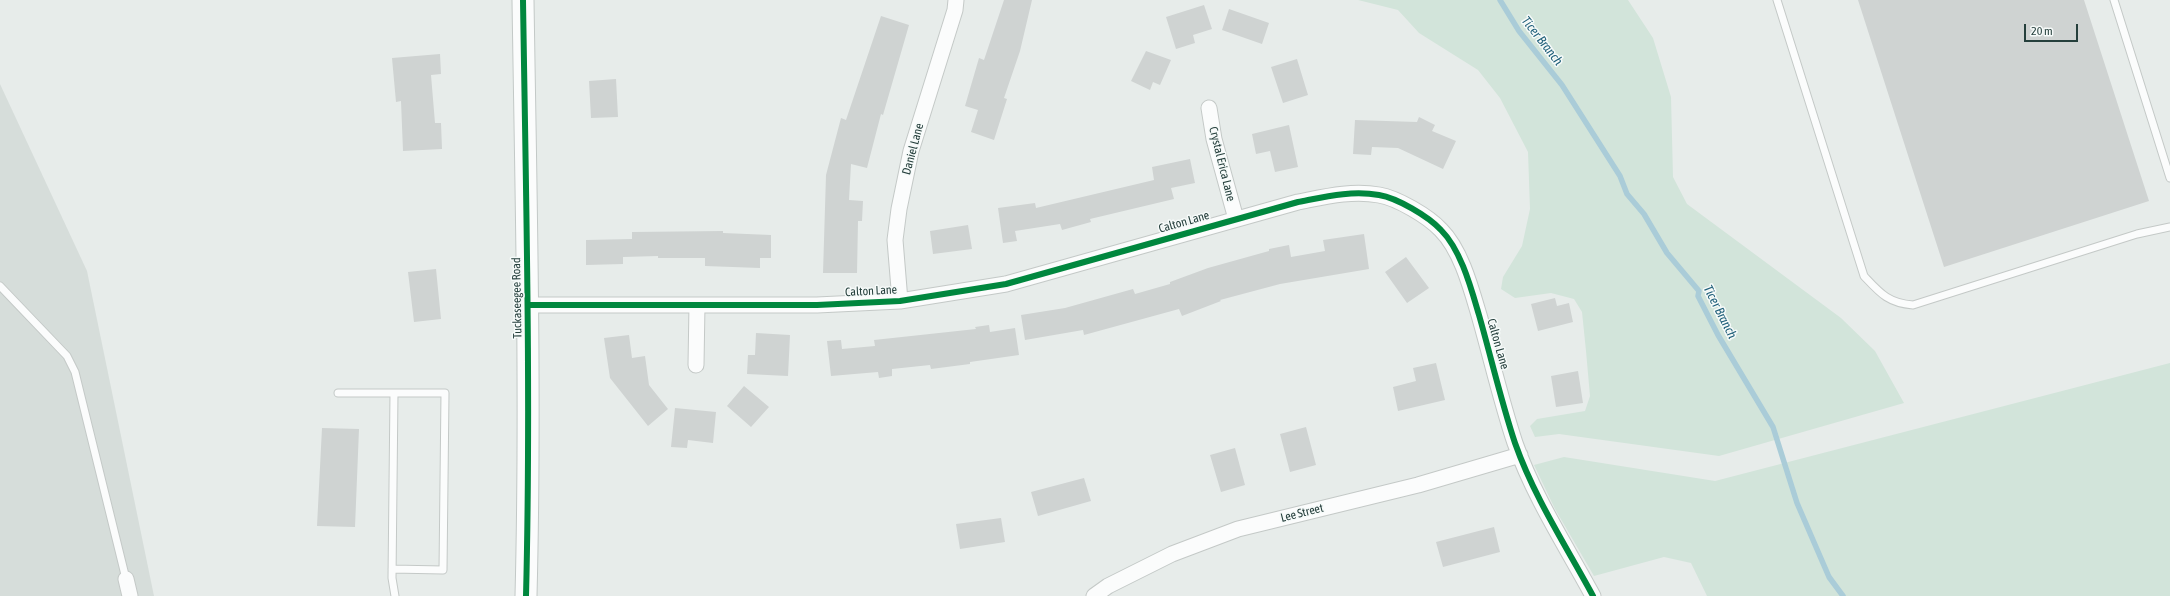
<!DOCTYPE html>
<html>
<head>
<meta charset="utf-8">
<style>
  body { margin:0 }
  #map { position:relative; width:2170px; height:596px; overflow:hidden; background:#e7ecea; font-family:"Asap Condensed",sans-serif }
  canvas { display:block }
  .scale { position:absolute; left:2024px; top:24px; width:54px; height:18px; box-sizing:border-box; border:2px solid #253f3c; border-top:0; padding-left:5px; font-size:12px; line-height:14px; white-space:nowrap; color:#253f3c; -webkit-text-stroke:3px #f6faf9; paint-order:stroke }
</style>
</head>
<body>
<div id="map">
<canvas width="2170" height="596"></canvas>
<div class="scale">20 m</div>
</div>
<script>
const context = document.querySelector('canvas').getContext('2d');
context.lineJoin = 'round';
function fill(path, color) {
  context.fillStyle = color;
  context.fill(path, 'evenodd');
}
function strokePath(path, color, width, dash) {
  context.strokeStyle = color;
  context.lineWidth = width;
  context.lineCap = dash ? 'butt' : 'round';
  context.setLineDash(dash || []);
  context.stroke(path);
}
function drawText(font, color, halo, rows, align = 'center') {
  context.font = font + ' "Asap Condensed",sans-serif';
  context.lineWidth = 3;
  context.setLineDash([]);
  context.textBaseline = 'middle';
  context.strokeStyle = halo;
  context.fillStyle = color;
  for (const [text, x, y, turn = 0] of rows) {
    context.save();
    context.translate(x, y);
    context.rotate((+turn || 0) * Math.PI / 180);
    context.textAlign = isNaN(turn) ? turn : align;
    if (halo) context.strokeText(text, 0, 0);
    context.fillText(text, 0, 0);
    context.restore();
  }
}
fill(new Path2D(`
  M0,84L87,271L154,596H0Z`), '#d6ddda');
fill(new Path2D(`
  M1358,0H1628L1653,38L1671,97L1673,177L1687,204L1841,318L1875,351L1904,403L1719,456L1559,434L1535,437L1530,426L1537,419L1585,411L1590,396L1586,351L1582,312L1574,299L1551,293L1515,298L1501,289L1503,277L1522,246L1530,209L1528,152L1500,98L1478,70L1419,33L1398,10Z
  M2170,363V596H1707L1691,563L1664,557L1594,576L1555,509L1534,465L1564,457L1715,481Z`), '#d2e4da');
strokePath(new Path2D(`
  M1500,0L1519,31L1562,85L1620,176L1627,194L1644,214L1667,253L1699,291L1698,296L1718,335L1773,427L1797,503L1829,577L1843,596`), '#aaccd8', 5.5);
fill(new Path2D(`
  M1004,0H1032L1020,51L1004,98L1007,99L994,140L971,132L978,110L965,106L979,58L984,60Z
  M1858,0H2084L2149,201L1944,267Z
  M1204,5L1212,29L1193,35L1195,43L1176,49L1166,17Z
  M1229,9L1269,23L1262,44L1222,30Z
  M881,16L909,25L883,115L881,114L867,168L851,164L849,200L863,201L862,221H858L857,273H823L826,175L841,118L846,120Z
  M1146,51L1171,60L1160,85L1153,82L1150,90L1131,81Z
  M440,54L441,74L431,75L435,123H441L442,149L403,151L401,101L396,102L392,58Z
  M1297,59L1308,95L1283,103L1271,67Z
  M616,79L618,117L591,118L589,81Z
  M1419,117L1435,125L1432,131L1456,141L1443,169L1398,148L1372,147L1371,155L1353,154L1355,120L1417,122Z
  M1289,125L1298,167L1275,172L1270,151L1256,154L1252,134Z
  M1190,159L1195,183L1171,188L1174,199L1090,219L1091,222L1062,230L1060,224L1015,231L1017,241L1003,243L998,208L1035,203L1036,208L1154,180L1152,167Z
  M968,225L972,249L933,254L930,231Z
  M723,231V233L771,235V258H760V268L705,266V258H658V256L623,257V264L586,265V240L632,239V232Z
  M1364,234L1369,269L1280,284L1220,300L1221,301L1182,316L1179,309L1084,335L1083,330L1025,340L1021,315L1065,308L1133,289L1135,294L1170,284V282L1208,268L1269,251V249L1289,245L1291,257L1325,251L1323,240Z
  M1406,257L1429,288L1407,303L1385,272Z
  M436,269L441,319L414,322L408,272Z
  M1555,298L1557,306L1569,303L1573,322L1538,331L1531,304Z
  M989,325L990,332L1015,328L1019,355L970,362V364L931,369L930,365L892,369V376L879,378L878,372L831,376L827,341L841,340L842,349L875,346L874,340L976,329L975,327Z
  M756,333L790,335L788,376L747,374L748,355H755Z
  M629,335L632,358L645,356L649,385L668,409L648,426L610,378L604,338Z
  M1436,363L1445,400L1398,411L1393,387L1416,381L1413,368Z
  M1578,371L1583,403L1556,407L1551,376Z
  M744,386L769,407L751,427L727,406Z
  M675,408L716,412L713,443L688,440L687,448L671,447Z
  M1306,427L1316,465L1290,472L1280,434Z
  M322,428L359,429L355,527L317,526Z
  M1235,448L1245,485L1221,492L1210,455Z
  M1084,478L1091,501L1038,516L1031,492Z
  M1001,518L1005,542L960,549L956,524Z
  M1494,527L1500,552L1443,567L1436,542Z`), '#cfd3d2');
const lane = new Path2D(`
  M1777,0L1864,276C1880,293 1888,303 1913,305L2137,234L2170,227
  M2114,0L2170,178
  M0,286L67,356L75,372L126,579
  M338,393H445L443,570L392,569
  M394,393L392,578L395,596`);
const street = new Path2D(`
  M1209,108L1214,139L1236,219
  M900,301L895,240L899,209L911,151L955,10L956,0
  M528,305H817L900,301L1006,284L1298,202C1324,197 1351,190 1379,195C1397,198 1428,216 1441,230C1461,250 1471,288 1479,315C1491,357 1501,401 1515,443C1534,497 1566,546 1593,596
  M696,365L697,305
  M126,579L130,596
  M1094,596L1108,586L1172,554L1238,529L1418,485L1520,455`);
const secondary = new Path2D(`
  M523,0C526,199 531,397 526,596`);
strokePath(lane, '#c4c9c7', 9);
strokePath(street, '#c4c9c7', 17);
strokePath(secondary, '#c3c9c7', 23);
strokePath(lane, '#fbfcfc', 7);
strokePath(street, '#fbfcfc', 15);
strokePath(secondary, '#fbfcfc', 21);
strokePath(new Path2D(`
  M523,0C526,199 531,397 526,596
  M528,305H817L900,301L1006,284L1298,202C1324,197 1351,190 1379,195C1397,198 1428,216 1441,230C1461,250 1471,288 1479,315C1491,357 1501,401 1515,443C1534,497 1566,546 1593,596`), '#00873e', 6);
drawText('12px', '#253f3c', '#f6faf9', [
  ["Daniel Lane",913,149,-75],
  ["Crystal Erica Lane",1222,164,76],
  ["Calton Lane",1184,222,-16],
  ["Calton Lane",871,291,-3],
  ["Tuckaseegee Road",517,298,-91],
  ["Calton Lane",1498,344,74],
  ["Lee Street",1302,513,-14]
]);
drawText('italic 13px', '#21607a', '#f6faf9', [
  ["Ticer Branch",1542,41,52],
  ["Ticer Branch",1720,312,63]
]);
</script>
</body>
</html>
